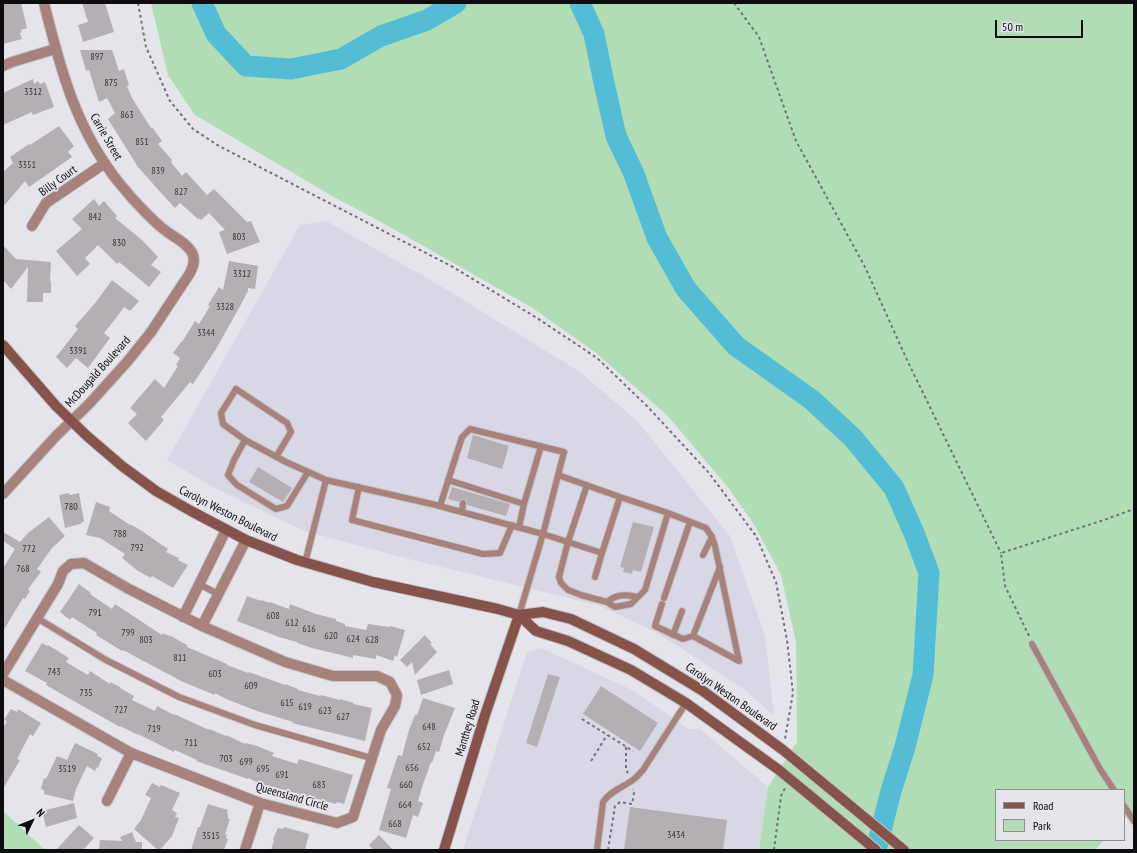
<!DOCTYPE html>
<html>
<head>
<meta charset="utf-8">
<style>
  body { margin:0 }
  #map { position:relative; width:1137px; height:853px; overflow:hidden; background:#e4e4ea; font-family:"PT Sans Narrow",sans-serif }
  canvas { display:block }
  .frame { position:absolute; inset:0; border:4px solid #0d0d0f; pointer-events:none }
  .legend { position:absolute; left:995px; top:789px; width:130px; height:52px; box-sizing:border-box; background:#e4e4ea; border:1px solid #8e8e92; margin:0; padding:5px 7px; list-style:none; font-size:12px; color:#0d0d0f }
  .legend li { display:flex; align-items:center; gap:8px; height:20px }
  .legend b { width:20px; border:1px solid #8e8e92 }
  .north { position:absolute; left:12px; top:801px; width:40px; height:40px; -webkit-text-stroke:3px #e4e4ea; paint-order:stroke; rotate:47deg; font-size:11px; font-weight:700; line-height:16px; text-align:center; color:#0d0d0f }
  .north::after { content:''; display:block; margin:auto; width:14px; height:18px; background:#0d0d0f; clip-path:polygon(50% 0,100% 100%,50% 72%,0 100%) }
  .scale { position:absolute; left:995px; top:20px; width:88px; height:18px; box-sizing:border-box; border:2px solid #0d0d0f; border-top:0; padding-left:5px; font-size:12px; line-height:14px; white-space:nowrap; color:#0d0d0f; -webkit-text-stroke:3px #e4e4ea; paint-order:stroke }
</style>
</head>
<body>
<div id="map">
<canvas width="1137" height="853"></canvas>
<div class="frame"></div>
<ul class="legend">
<li><b style="height:5px;background:#86534a"></b>Road</li>
<li><b style="height:11px;background:#b0ddb4"></b>Park</li>
</ul>
<div class="north">N</div>
<div class="scale">50 m</div>
</div>
<script>
const context = document.querySelector('canvas').getContext('2d');
context.lineJoin = 'round';
function fill(path, color) {
  context.fillStyle = color;
  context.fill(path, 'evenodd');
}
function strokePath(path, color, width, dash) {
  context.strokeStyle = color;
  context.lineWidth = width;
  context.lineCap = dash ? 'butt' : 'round';
  context.setLineDash(dash || []);
  context.stroke(path);
}
function drawText(font, color, halo, rows, align = 'center') {
  context.font = font + ' "PT Sans Narrow",sans-serif';
  context.lineWidth = 3.5;
  context.setLineDash([]);
  context.textBaseline = 'middle';
  context.strokeStyle = halo;
  context.fillStyle = color;
  for (const [text, x, y, turn = 0] of rows) {
    context.save();
    context.translate(x, y);
    context.rotate((+turn || 0) * Math.PI / 180);
    context.textAlign = isNaN(turn) ? turn : align;
    if (halo) context.strokeText(text, 0, 0);
    context.fillText(text, 0, 0);
    context.restore();
  }
}
fill(new Path2D(`
  M326,221L439,285L580,372L638,422L730,536L765,636L774,716L745,690L656,632L597,605L401,557L304,531L215,488L167,460L300,225Z
  M541,648L632,690L689,729H700L768,787L759,850H463L527,652Z`), '#d8d8e5');
fill(new Path2D(`
  M151,3H1134V810L1124,820V790H996V840H1104L1095,850H759L768,787L797,742L796,642L781,575L755,526L730,490L668,416L595,352L531,307L383,223L332,196L195,115L168,75Z
  M3,811L45,850H3Z`), '#b0ddb4');
strokePath(new Path2D(`
  M202,3L216,34L246,66L291,69L341,59L381,36L427,20L456,3
  M580,3L594,34L604,83L616,136L634,174L657,238L686,289L736,346L812,400L853,438L894,488L914,533L929,573L923,675L905,747L891,791L876,850`), '#54bdd6', 21);
fill(new Path2D(`
  M3,3H21L27,28L21,30L22,32L20,33L22,39L3,44Z
  M82,3H105L114,32L83,42L78,25L88,22Z
  M80,50H112L119,71L124,69L129,85L127,86L132,98L151,128L152,127L162,141L158,144L172,160L171,162L182,176L186,172L207,195L214,189L247,222L251,221L260,242L227,254L219,232L225,230L209,213L201,220L199,218L198,219L180,203L175,208L162,194L138,167L108,119L115,113L107,98L99,102L89,70L86,71Z
  M33,79L34,84L38,81L40,84L45,82L54,107L33,115L32,112L3,125V93Z
  M59,126L74,146L68,152L72,157L29,187L25,181L3,207V172L13,163L10,157L29,144L30,145Z
  M94,199L99,206L104,201L117,216L115,218L142,240L158,257L151,265L161,272L149,287L119,262L117,264L98,245L85,258L90,264L77,276L56,251L82,229L72,219Z
  M3,245L16,259L51,262L50,281H51V293H43V302H27L28,267L11,289L3,280Z
  M229,261L258,266L255,289L248,288V291L239,308L216,349L193,384L190,382L161,417L164,420L146,441L128,423L137,414L130,408L155,379L164,388L178,366L176,365L180,358L173,353L181,342H182L195,321L199,324L210,306L208,305L219,287L223,290Z
  M112,280L139,301L130,311L124,307L113,322L104,333L110,338L88,368L76,358L67,368L56,357L78,329L75,326L96,302Z
  M473,435L509,446L502,469L467,458Z
  M258,467L292,488L283,502L249,482Z
  M452,487L510,504L506,516L467,505V501L464,499H461L459,502L448,499Z
  M69,493L70,495L79,493L84,521L80,524L65,528L59,495Z
  M96,502L110,507L109,511L130,525V524L142,531L159,543L168,549L166,552L179,558L178,560L188,565L173,588L152,576L151,578L138,571L122,558L125,554L100,538L86,535Z
  M49,517L65,536L52,548L37,569L41,572L28,589L30,591L25,599L23,598L3,631V568L15,549L3,541V532L20,542L28,533Z
  M633,522L654,527L641,572L633,570L632,574L623,572L624,568L620,567Z
  M79,584L91,593L90,594L112,609L115,604L162,635L163,633L169,636V635L187,645V647L227,664V665L248,673L249,672L285,685V684L298,689V690L320,696L321,695L340,700V699L354,703L353,704L372,708L365,741L292,723L293,722L257,711L226,699L215,693V695L183,682L123,650L122,651L96,635L97,633L72,617L70,620L60,612Z
  M247,596L261,601V600L270,603V602L289,609L290,604L316,614L336,619V621L345,624V626L366,630L368,624L389,627L390,626L405,630L397,657L395,655L393,661L376,655V659L353,655V658L341,655L312,648L297,643V642L279,637L237,621Z
  M425,635L432,643L430,644L437,652L415,675L412,662L407,667L400,660Z
  M42,643L47,646L48,645L69,658L66,662L88,675L90,671L110,684V682L120,687V688L134,696L132,700L155,711L157,706L174,715V714L209,730V729L226,736V735L245,744V743L257,746L274,753L272,756L297,764L299,759L353,775L344,804L337,802L336,804L266,785V786L248,778V779L196,761L197,760L175,750L174,752L138,734V735L120,726V727L63,695L46,685L47,683L25,671Z
  M449,670L453,684L421,695L417,680Z
  M548,674L560,677L537,747L526,743Z
  M601,686L658,723L640,751L583,714Z
  M423,698L455,708L444,735L439,752L436,751L432,763L431,762L422,787L418,801L423,803L418,817L413,815L406,838L379,830L391,789L387,788L398,755L402,756L409,730L415,715H417Z
  M11,709L17,712L18,709L41,723L33,736L30,734L17,759L20,760L3,789V728L7,721L4,720Z
  M75,743L98,754L97,756L102,758L98,768L97,767L95,771L87,766L76,789L73,801L44,794V790L41,789L44,778L46,779L57,756L67,760Z
  M152,783L160,787L161,785L180,793L172,810L177,813L175,817L179,818L172,836L160,850H158L134,829L141,820L151,798L145,795Z
  M74,803L77,818L46,827L42,811Z
  M208,804L228,810L227,814H228V819H230L225,834L227,835L226,838L228,839L224,850H191L198,827H200Z
  M630,807L727,820L723,850H624Z
  M79,825L94,838L83,850H56Z
  M284,827L309,834L305,850H271L274,840L273,839L278,828L283,829Z
  M132,832L136,842H142V850H99L100,840L122,841L120,837Z
  M379,835L393,850H373L369,845Z`), '#b4afb3');
const lane = new Path2D(`
  M245,440L234,460L228,475L237,485L276,509L287,506L308,472
  M276,457L291,432L287,423L236,389L221,413L223,424L245,440L286,462L326,480L432,504L543,534L519,615
  M448,480L524,504L519,527
  M587,485L568,542L559,577L561,583L568,590L581,595L607,602L615,607L631,604L645,590L668,513
  M359,487L352,520L483,554L500,553L512,525
  M620,497L668,513L706,528L712,537L715,546L739,661L693,636L683,639L655,626L662,604
  M524,504L541,446
  M440,506L462,437L470,429L564,452L543,534L602,553L620,497L558,475
  M462,512L463,503
  M703,555L712,537
  M305,563L326,480
  M595,577L602,553
  M199,584L218,594
  M664,598L690,522
  M607,602C616,594 626,594 637,597
  M37,618L106,660L179,697L255,725L371,758
  M673,635L682,611
  M693,636L720,567
  M1032,644L1100,769L1114,790
  M1124,806L1134,821
  M597,850L603,802C610,791 624,787 634,779C637,777 640,773 643,770L686,703`);
const street = new Path2D(`
  M3,66L12,62L55,49
  M32,226L46,203L105,163
  M3,494L56,436L89,404L127,362L151,332L190,273C193,267 195,262 193,255C189,244 175,238 166,231C159,226 152,219 146,213C137,204 128,194 120,184C76,130 60,68 44,3
  M183,617L226,530
  M202,626L246,540
  M3,674L58,584L63,571L71,564L84,563L127,588L202,626L285,662L333,676H377L390,682L397,695L395,706L381,730L353,817L337,823L260,803L131,753L3,680
  M107,801L131,753
  M245,850L260,803`);
const secondary = new Path2D(`
  M3,345L56,406L87,436L122,466L156,491L191,511L246,540L297,560L373,582L498,609L519,615L543,612L571,619L634,649L703,691L783,750L904,850
  M519,615L536,631L568,641L631,670L686,703L779,770L876,850
  M444,850L485,715L519,615`);
strokePath(lane, '#c2c2c7', 8);
strokePath(street, '#c2c2c7', 12);
strokePath(secondary, '#c2c2c7', 12);
strokePath(new Path2D(`
  M138,3L146,47L170,101L193,129L219,146L453,267L537,318L597,358L647,406L709,473L756,536L776,582L787,640L793,693L785,739
  M734,3L759,37L796,141L865,267L907,360L1001,553
  M1029,636L1005,586L1001,553L1104,520L1134,509
  M582,719L633,751
  M626,747V770L628,773
  M591,761L607,735
  M608,850L615,806L620,802L632,804L634,793L633,789
  M774,850L781,796L785,788`), '#747478', 2, [3, 3]);
strokePath(lane, '#a7827c', 6);
strokePath(street, '#a7827c', 10);
strokePath(secondary, '#86534a', 10);
drawText('10px', '#373638', null, [
  ["897",97,57],
  ["875",111,83],
  ["3312",33,92],
  ["863",127,115],
  ["851",142,142],
  ["3351",27,165],
  ["839",158,171],
  ["827",181,192],
  ["842",95,217],
  ["803",239,237],
  ["830",119,243],
  ["3312",242,274],
  ["3328",225,307],
  ["3344",206,333],
  ["3391",78,351],
  ["780",71,507],
  ["788",120,534],
  ["792",137,548],
  ["772",29,549],
  ["768",23,569],
  ["791",95,613],
  ["608",273,616],
  ["612",292,623],
  ["616",309,629],
  ["799",128,633],
  ["620",331,636],
  ["624",353,639],
  ["803",146,640],
  ["628",372,640],
  ["811",180,658],
  ["743",54,672],
  ["603",215,674],
  ["609",251,686],
  ["735",86,693],
  ["615",287,703],
  ["619",305,707],
  ["727",121,710],
  ["623",325,711],
  ["627",343,717],
  ["648",429,727],
  ["719",154,729],
  ["711",191,743],
  ["652",424,747],
  ["703",226,759],
  ["699",246,762],
  ["656",412,768],
  ["3519",67,769],
  ["695",263,769],
  ["691",282,775],
  ["683",319,785],
  ["660",406,785],
  ["664",405,805],
  ["668",395,824],
  ["3434",676,835],
  ["3515",211,836]
]);
drawText('12px', '#0d0d0f', '#e4e4ea', [
  ["Carrie Street",106,137,60],
  ["Billy Court",58,181,-36],
  ["McDougald Boulevard",98,372,-48],
  ["Carolyn Weston Boulevard",228,514,27],
  ["Carolyn Weston Boulevard",731,697,35],
  ["Manthey Road",468,728,-73],
  ["Queensland Circle",292,797,16]
]);
</script>
</body>
</html>
